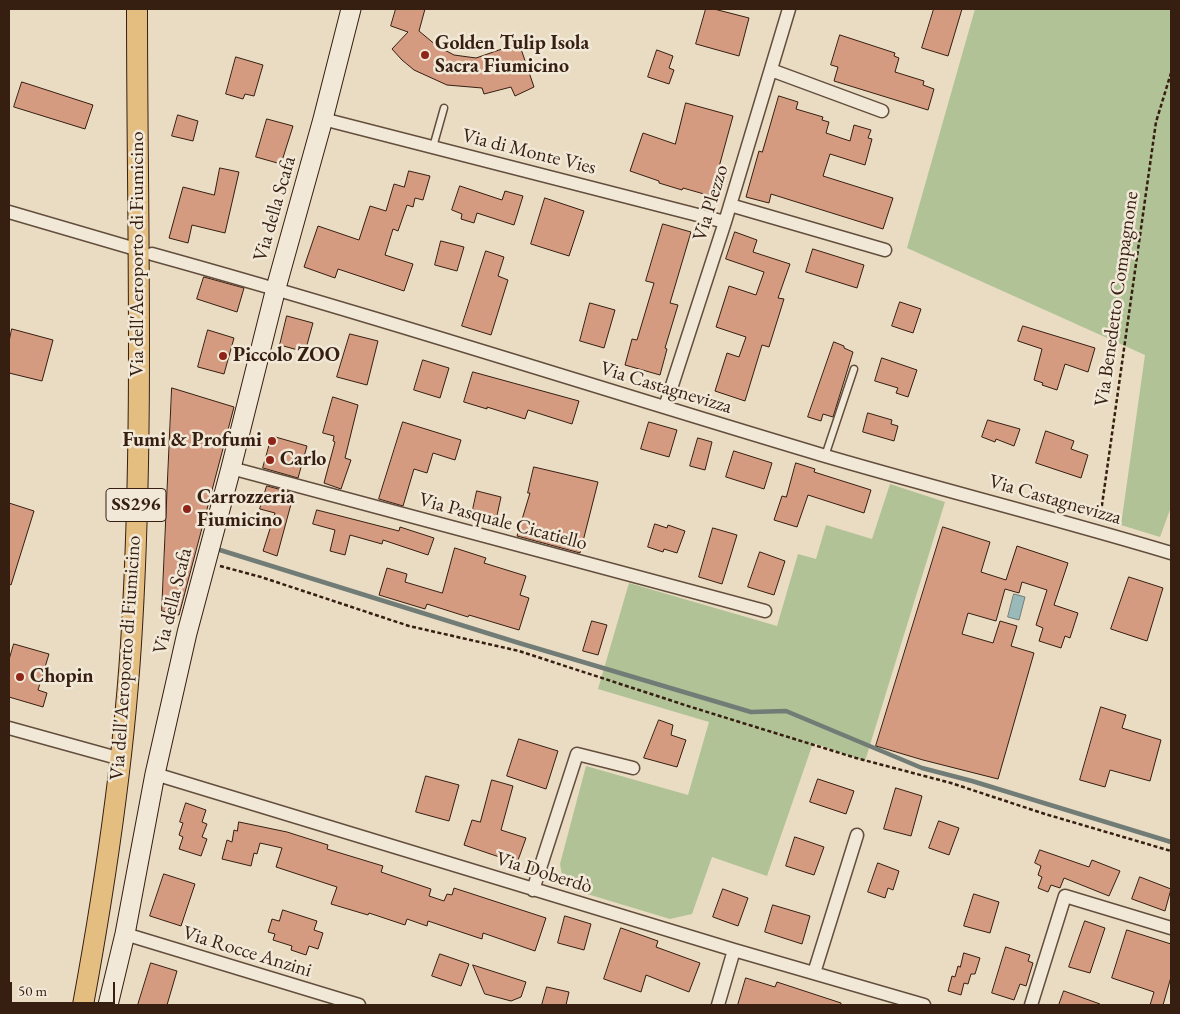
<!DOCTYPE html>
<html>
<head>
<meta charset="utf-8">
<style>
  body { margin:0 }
  #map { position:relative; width:1180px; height:1014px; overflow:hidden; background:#e9dcc2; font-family:"EB Garamond",serif }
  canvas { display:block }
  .frame { position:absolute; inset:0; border:10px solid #361e11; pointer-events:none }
  .scale { position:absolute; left:10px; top:982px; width:105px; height:22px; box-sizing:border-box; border:2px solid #361e11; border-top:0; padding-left:6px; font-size:15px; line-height:18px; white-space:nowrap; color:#361e11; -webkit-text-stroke:4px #f1e8d7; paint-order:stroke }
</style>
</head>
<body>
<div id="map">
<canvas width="1180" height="1014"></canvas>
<div class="frame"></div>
<div class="scale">50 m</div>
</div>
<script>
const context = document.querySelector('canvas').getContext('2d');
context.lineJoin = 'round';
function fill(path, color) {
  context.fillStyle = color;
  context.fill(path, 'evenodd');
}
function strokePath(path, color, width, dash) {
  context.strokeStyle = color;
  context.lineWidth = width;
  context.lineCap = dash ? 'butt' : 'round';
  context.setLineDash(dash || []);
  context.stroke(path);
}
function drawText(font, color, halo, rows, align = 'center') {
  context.font = font + ' "EB Garamond",serif';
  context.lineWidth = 5;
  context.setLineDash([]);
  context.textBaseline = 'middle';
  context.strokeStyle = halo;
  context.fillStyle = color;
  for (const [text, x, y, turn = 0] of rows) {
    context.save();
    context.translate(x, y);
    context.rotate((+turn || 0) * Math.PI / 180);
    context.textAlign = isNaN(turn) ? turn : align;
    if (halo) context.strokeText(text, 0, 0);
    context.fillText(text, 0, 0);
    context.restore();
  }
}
fill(new Path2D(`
  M975,9H1171V507L1160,537L1121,525L1145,355L907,248Z
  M890,484L945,502L865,761L813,743L767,876L712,857L692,914L670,919L564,887L560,864L586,766L688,795L709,722L598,689L629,583L777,626L798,554L816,559L826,525L872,539Z`), '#b1c297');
const water = new Path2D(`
  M1014,594L1025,597L1019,620L1008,617Z`);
fill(water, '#99bab9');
strokePath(water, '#717c76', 1);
strokePath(new Path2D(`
  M220,550L519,643L751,712L786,711L922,768L972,781L1171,842`), '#717c76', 4.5);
const building = new Path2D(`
  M396,9H425L419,31L437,46L454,55L476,58L519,43L534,87L515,96L511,87L484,94L482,88L447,85L414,70L402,60L392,49L408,32L391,26Z
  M706,9H714L749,18L739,56L696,44Z
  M934,9H962L948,56L922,48Z
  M840,35L895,53L894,56L899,58L895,72L924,81L923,85L934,89L928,110L834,81L838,67L831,65Z
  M657,50L673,56L669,68L674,70L669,84L648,77Z
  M236,57L263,65L254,96L245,94L243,99L226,94Z
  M22,82L93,105L85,129L14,107Z
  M779,96L798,102L796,109L823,117L822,120L829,122L826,133L850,141L854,125L871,130L868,138L872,139L865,165L830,154L823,176L893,198L883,229L771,194L769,203L746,197L759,151L762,152Z
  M686,103L733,116L711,196L683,188L682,190L659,183V181L630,171L643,133L675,144Z
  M178,115L198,121L193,141L172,136Z
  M267,119L293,126L281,164L256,157Z
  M220,168L239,172L225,233L192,225L188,243L169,238L183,187L214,195Z
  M409,171L430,176L423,200L415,198L413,207L407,205L398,231L393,229L385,255L413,264L404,291L338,269L335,278L304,267L318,226L359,240L370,206L386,211L394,184L404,187Z
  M460,186L502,200L505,191L523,196L514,225L477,213L474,223L461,219L462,214L452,210Z
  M545,198L584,211L569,256L531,244Z
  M663,224L691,232L670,303L678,305L665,348L667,349L660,375L625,365L632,339L637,340L654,283L646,281Z
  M735,232L757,240L753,252L790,264L778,298L784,299L769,347L762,345L745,401L715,391L727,353L739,357L746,337L716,327L729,286L756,295L764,272L726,259Z
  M441,241L464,247L457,271L435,265Z
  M813,249L864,265L857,288L806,272Z
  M486,251L504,257L498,276L508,280L491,335L462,326Z
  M204,277L244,288L237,312L197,299Z
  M900,302L921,309L913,333L892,326Z
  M590,303L615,310L604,348L580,341Z
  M287,316L313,323L305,352L280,345Z
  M1023,326L1095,348L1088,372L1065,364L1057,390L1042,385L1043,383L1034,380L1042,349L1018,341Z
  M12,329L53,340L42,381L9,373V342Z
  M208,330L234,338L224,374L198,367Z
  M350,334L378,341L367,385L337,377Z
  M834,342L844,346V348L853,352L833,417L823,414L821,421L808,417Z
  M882,358L917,370L908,397L896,393L898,388L875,381Z
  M423,360L449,368L440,398L414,390Z
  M473,372L579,401L572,424L528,410L525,419L487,407V409L464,402Z
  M172,388L234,407L179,615L162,611Z
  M333,397L358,405L345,458L351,460L341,489L324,483L335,442L333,441L334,436L323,433Z
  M868,413L892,420L891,424L898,426L894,441L863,432Z
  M988,420L1020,429L1014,446L996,439L995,442L982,437Z
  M403,422L461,440L455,460L433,453L427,473L414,469L403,506L379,499Z
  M649,422L677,430L669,457L641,449Z
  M1046,431L1074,441L1071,449L1088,455L1081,478L1036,463Z
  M272,436L307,446L298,478L263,468Z
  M698,438L712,442L705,470L690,466Z
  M734,451L772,463L764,489L726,477Z
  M796,463L815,469L814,472L871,490L864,513L808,495L797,527L774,520L782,496L786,497Z
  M534,467L598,482L580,553L517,536L530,493H528Z
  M267,486L294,493L277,556L263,551L275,513L260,509Z
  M477,491L501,497L496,520L472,514Z
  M9,503L34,511L11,585L9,584Z
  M317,510L399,531L400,527L434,538L428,555L383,540L382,544L350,535L345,555L330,551L335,530L313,524Z
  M655,524L667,528L668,525L685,531L677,553L664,549L663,552L648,547Z
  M943,527L990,542L981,572L1006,580L1017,546L1068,563L1054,605L1078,613L1070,638L1065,636L1061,648L1039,641L1043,628L1036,625L1047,590L1022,582L1019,593L1005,589L996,621L968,613L962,634L993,643L1000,621L1017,626L1011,646L1034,653L998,779L923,760L876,746Z
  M713,528L737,535L722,584L699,577Z
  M455,548L486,558L484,563L526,576L520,595L529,598L519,630L469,615L468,617L427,604L425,609L379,595L387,568L407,574L405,582L442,593Z
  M760,552L785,561L774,595L748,587Z
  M1129,577L1163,588L1147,641L1111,629Z
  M592,621L607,625L598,655L583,651Z
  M14,644L49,654L38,690L47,693L43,707L9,697V660Z
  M1101,707L1126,715L1122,728L1161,740L1150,781L1110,770L1105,787L1080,780Z
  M659,720L673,725L671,735L686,740L677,767L644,758Z
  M519,739L558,751L546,789L507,776Z
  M426,776L459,785L449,821L416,812Z
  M818,779L854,791L846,814L810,802Z
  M492,780L513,786L501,830L526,838L517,863L464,845L472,820L480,822Z
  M896,788L922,796L911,836L884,829Z
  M186,803L206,810L202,822L207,824L202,837L207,839L201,856L179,849L183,837L179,835L183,823L180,822Z
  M939,821L959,828L949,855L929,848Z
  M239,822L287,832L328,845L327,849L383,866L381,872L431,889L429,896L444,901L447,894L452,895L454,888L546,918L535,951L483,933L482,939L428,921L427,926L407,919L405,925L369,913L368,915L331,904L337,887L276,867L282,848L260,843L257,854L254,853L251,866L222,859L227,840L232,842L234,830L237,831Z
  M795,837L824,847L814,875L786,866Z
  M1040,850L1089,867L1092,860L1120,871L1109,896L1064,878L1060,888L1051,885L1048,892L1038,888L1042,877L1038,875L1041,866L1035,863Z
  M878,863L899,871L893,890L888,888L885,898L868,892Z
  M164,874L195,884L181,926L150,916Z
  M1140,877L1171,889L1165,911L1132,899Z
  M723,889L748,898L738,926L713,917Z
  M974,894L999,902L990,933L964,926Z
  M773,905L810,916L802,944L765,932Z
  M283,910L317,921L314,930L323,933L318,949L309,946L306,955L291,950L292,946L273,940L275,934L268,932L272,919L279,921Z
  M565,916L591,924L584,950L558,943Z
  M1085,921L1105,928L1090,973L1069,967Z
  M621,928L658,941L656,947L700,963L689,992L646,975L641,992L604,979Z
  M1127,930L1171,944V977L1163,1005H1150L1154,992L1112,978Z
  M1006,947L1030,955L1028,961L1033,963L1026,986L1020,984L1014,1000L992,993Z
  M964,953L980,958L975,974H971L968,984L964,983L961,995L948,991L952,976L955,977L958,966L960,967Z
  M440,954L469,964L461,986L432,976Z
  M151,963L177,971L167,1005H138Z
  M473,965L526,982L521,997L511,1001L485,994Z
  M746,978L775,987L777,982L841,1003V1005H738Z
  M547,987L569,992L566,1005H542Z
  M1064,991L1100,1004V1005H1059Z`);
fill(building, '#d49b80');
strokePath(building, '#361e11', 1);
const lane = new Path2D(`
  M433,147L444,108
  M825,456L854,369`);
const street = new Path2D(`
  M771,70L882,111
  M323,119L725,222
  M730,205L885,250
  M9,212L139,250
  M152,254C376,316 598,388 822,455C938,489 1055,518 1171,553
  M665,407L725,222L789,9
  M231,468L765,611
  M9,728L121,759
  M155,774L734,950L924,1005
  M533,890L577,754L633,768
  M125,934L359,1005
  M814,973L857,835
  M718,1005L734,950
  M1031,1005L1065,896L1171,928`);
const secondary = new Path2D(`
  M108,1005L125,934L155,774L187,633L231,468L276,288L323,119L351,9`);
const primary = new Path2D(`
  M83,1005C106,880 125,754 132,627C144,421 137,215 137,9`);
strokePath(lane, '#634e3d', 9);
strokePath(street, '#634e3d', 15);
strokePath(secondary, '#361e11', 21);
strokePath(primary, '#361e11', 22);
strokePath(new Path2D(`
  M1100,519L1156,122L1171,73
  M220,566L261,577L409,626L519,651L691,707L856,758L951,783L1045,814L1171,851`), '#361e11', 2.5, [4, 2.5]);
strokePath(lane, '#f1e8d7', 6);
strokePath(street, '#f1e8d7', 12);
strokePath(secondary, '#f1e8d7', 19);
strokePath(primary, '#e4be81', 20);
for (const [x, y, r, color] of [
  [425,55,5,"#8f2418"],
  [223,356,5,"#8f2418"],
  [272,441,5,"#8f2418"],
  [270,460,5,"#8f2418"],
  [187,509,5,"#8f2418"],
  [20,677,5,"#8f2418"]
]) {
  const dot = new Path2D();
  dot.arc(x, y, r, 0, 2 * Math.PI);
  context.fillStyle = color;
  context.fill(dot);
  strokePath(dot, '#f1e8d7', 2);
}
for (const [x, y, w] of [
  [136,505,60]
]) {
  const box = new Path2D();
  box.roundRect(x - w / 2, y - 16.5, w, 33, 4);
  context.fillStyle = '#f1e8d7';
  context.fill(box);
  strokePath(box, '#361e11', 1);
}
drawText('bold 19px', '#361e11', null, [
  ["SS296",136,505]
]);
drawText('bold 20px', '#361e11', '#f1e8d7', [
  ["Golden Tulip Isola",435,44],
  ["Sacra Fiumicino",435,67],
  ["Piccolo ZOO",233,356],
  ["Fumi & Profumi",262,441,"right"],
  ["Carlo",280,460],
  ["Carrozzeria",197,498],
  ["Fiumicino",197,521],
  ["Chopin",30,677]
], 'left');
drawText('20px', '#361e11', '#f1e8d7', [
  ["Via di Monte Vies",529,152,14],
  ["Via Plezzo",711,203,-73],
  ["Via della Scafa",275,209,-74],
  ["Via dell'Aeroporto di Fiumicino",138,254,-90],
  ["Via Benedetto Compagnone",1117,299,-82],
  ["Via Castagnevizza",666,388,17],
  ["Via Castagnevizza",1055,500,16],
  ["Via Pasquale Cicatiello",503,522,15],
  ["Via della Scafa",173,601,-76],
  ["Via dell'Aeroporto di Fiumicino",126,658,-86],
  ["Via Doberdò",544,873,17],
  ["Via Rocce Anzini",247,952,17]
]);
</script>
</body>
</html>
